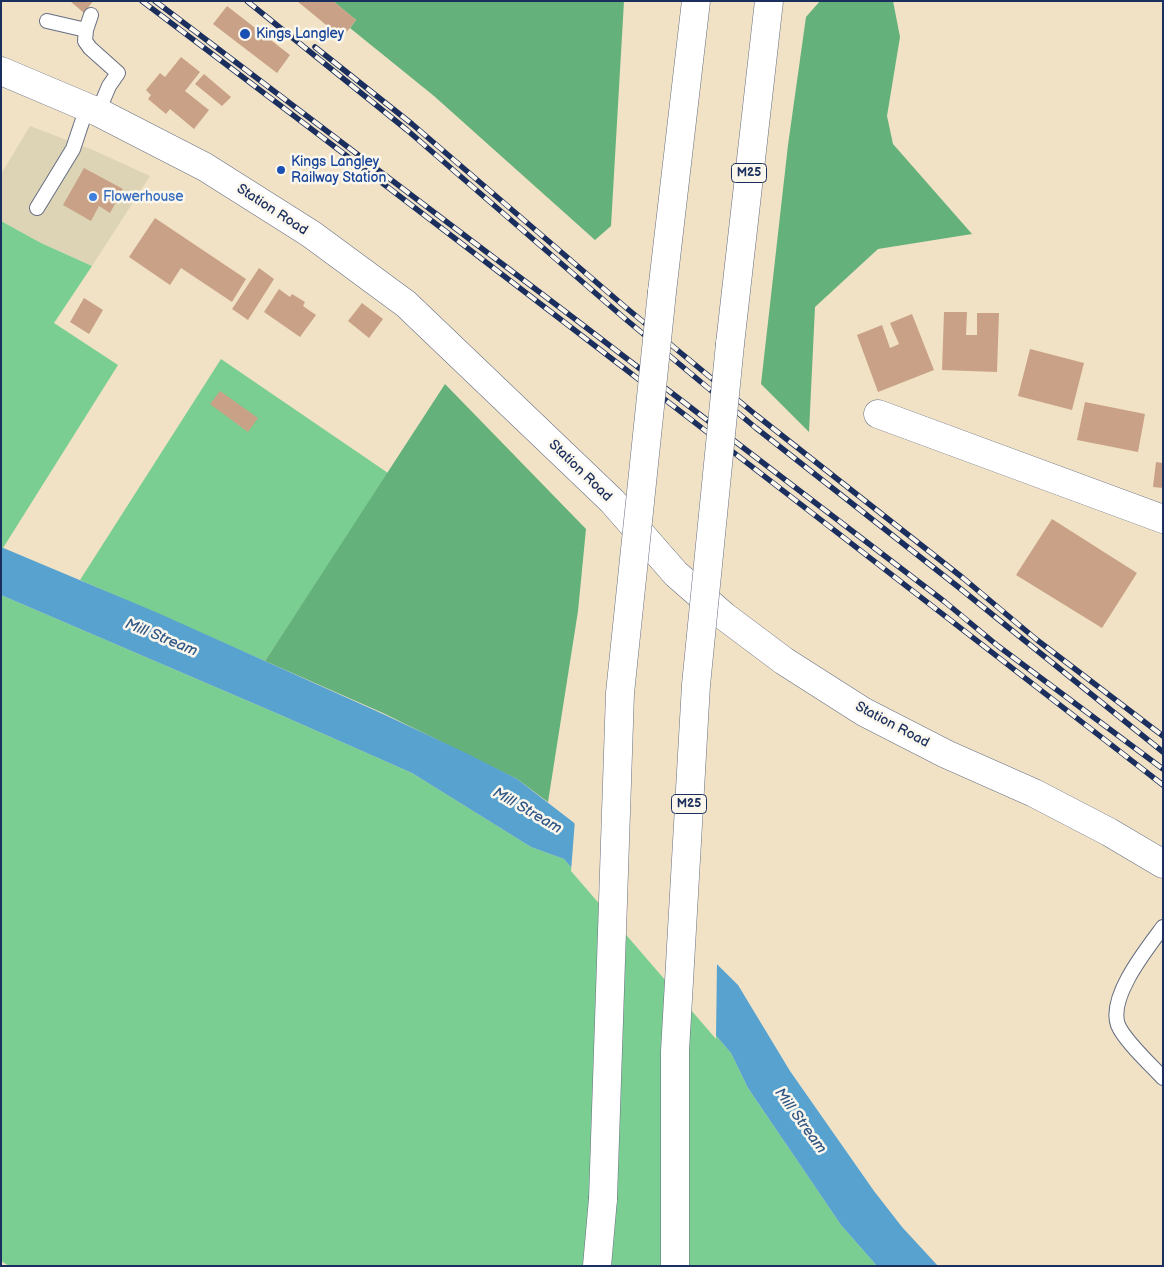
<!DOCTYPE html>
<html>
<head>
<meta charset="utf-8">
<style>
  body { margin:0 }
  #map { position:relative; width:1164px; height:1267px; overflow:hidden; background:#f1e2c5; font-family:"Balsamiq Sans",sans-serif }
  canvas { display:block }
  .frame { position:absolute; inset:0; border:2px solid #1b2f5e; pointer-events:none }
</style>
</head>
<body>
<div id="map">
<canvas width="1164" height="1267"></canvas>
<div class="frame"></div>
</div>
<script>
const context = document.querySelector('canvas').getContext('2d');
context.lineJoin = 'round';
function fill(path, color) {
  context.fillStyle = color;
  context.fill(path, 'evenodd');
}
function strokePath(path, color, width, dash) {
  context.strokeStyle = color;
  context.lineWidth = width;
  context.lineCap = dash ? 'butt' : 'round';
  context.setLineDash(dash || []);
  context.stroke(path);
}
function drawText(font, color, halo, rows, align = 'center') {
  context.font = font + ' "Balsamiq Sans",sans-serif';
  context.lineWidth = 5;
  context.setLineDash([]);
  context.textBaseline = 'middle';
  context.strokeStyle = halo;
  context.fillStyle = color;
  for (const [text, x, y, turn = 0] of rows) {
    context.save();
    context.translate(x, y);
    context.rotate((+turn || 0) * Math.PI / 180);
    context.textAlign = isNaN(turn) ? turn : align;
    if (halo) context.strokeText(text, 0, 0);
    context.fillText(text, 0, 0);
    context.restore();
  }
}
fill(new Path2D(`
  M30,126L93,150L150,176L92,266L41,243L1,221V174Z`), '#ddd4b6');
fill(new Path2D(`
  M1,221L41,243L92,266L54,323L118,365L3,548L1,547Z
  M221,359L388,473L265,661L80,580Z
  M1,595L283,716L412,773L531,847L564,859L731,1053L748,1088L841,1225L877,1266H9L1,1261Z`), '#7bce91');
fill(new Path2D(`
  M333,1H624L611,226L595,240L434,96L350,28L356,20Z
  M820,1H893L900,37L887,116L893,144L972,234L878,249L815,307L809,432L761,384L788,145L806,17Z
  M445,384L586,529L578,611L548,802L517,779L383,713L265,661Z`), '#64b17b');
fill(new Path2D(`
  M1,547L158,613L383,714L466,753L517,779L573,822L738,985L790,1071L874,1191L902,1227L938,1266H877L841,1225L748,1088L731,1053L564,859L531,847L412,773L283,716L1,595Z`), '#57a2cf');
fill(new Path2D(`
  M575,820L717,961L716,1039L571,871Z`), '#f1e2c5');
fill(new Path2D(`
  M70,1H93L84,13Z
  M297,1H333L356,20L342,38Z
  M227,6L290,55L277,73L213,24Z
  M181,57L200,72L185,91L209,110L194,129L170,109L166,114L148,99L151,95L146,90L160,73L165,77Z
  M204,74L231,97L222,106L195,84Z
  M84,168L123,189L110,213L99,206L91,221L63,205Z
  M155,218L246,279L232,302L181,268L170,285L129,257Z
  M259,268L274,279L248,320L232,309Z
  M279,289L290,297L292,294L305,302L303,306L316,315L300,337L264,312Z
  M84,298L103,310L89,334L70,322Z
  M362,303L383,319L369,338L348,321Z
  M944,312H967L966,335H977V313H999L997,372L942,370Z
  M912,314L934,370L878,392L857,335L882,325L890,348L899,344L890,323Z
  M1030,349L1084,363L1072,410L1018,396Z
  M220,391L258,418L248,432L210,404Z
  M1085,402L1145,414L1138,452L1077,440Z
  M1156,462L1163,463V488L1153,487Z
  M1052,519L1137,573L1102,628L1016,575Z`), '#c9a186');
const service = new Path2D(`
  M47,21L86,30L85,41L90,48L118,73L109,86L98,112
  M86,30L91,15
  M37,208L73,149L87,107
  M1163,927C1146,950 1108,997 1118,1025C1124,1040 1151,1065 1163,1078`);
const minor = new Path2D(`
  M878,414L1163,519`);
const tertiary = new Path2D(`
  M1,71L98,112L205,167L311,234L406,304L612,501L676,574L724,616L784,661L864,712L946,754L1034,793L1109,832L1163,864`);
const motorway = new Path2D(`
  M662,292L696,1
  M730,344L769,1
  M597,1266L603,1199`);
strokePath(service, '#666e82', 16);
strokePath(minor, '#666e82', 29);
strokePath(tertiary, '#666e82', 29);
strokePath(motorway, '#666e82', 29);
strokePath(service, '#fff', 14);
strokePath(minor, '#fff', 28);
strokePath(tertiary, '#fff', 28);
strokePath(motorway, '#fff', 28);
const rail = new Path2D(`
  M142,1C485,259 824,522 1163,785
  M155,1L575,319L945,602L998,646L1163,769
  M247,1L407,130L623,317L756,428L957,586L1163,752
  M315,47L412,124L624,306L756,415L963,578L1037,640L1163,736`);
strokePath(rail, '#1b2f5e', 5.5);
strokePath(rail, '#fbf7ec', 4, [11]);
const motorwayBridge = new Path2D(`
  M603,1199L620,693L662,292
  M675,1266V1051L696,685L730,344`);
strokePath(motorwayBridge, '#666e82', 29, []);
strokePath(motorwayBridge, '#fff', 28);
for (const [x, y, r, color] of [
  [245,34,6,"#1a4fb4"],
  [281,170,5,"#1a4fb4"],
  [93,197,5,"#3f7fe0"]
]) {
  const dot = new Path2D();
  dot.arc(x, y, r, 0, 2 * Math.PI);
  context.fillStyle = color;
  context.fill(dot);
  strokePath(dot, '#fbf7ec', 2);
}
for (const [x, y, w] of [
  [749,173,35],
  [689,804,35]
]) {
  const box = new Path2D();
  box.roundRect(x - w / 2, y - 9.5, w, 19, 4);
  context.fillStyle = '#fbf7ec';
  context.fill(box);
  strokePath(box, '#1b2f5e', 1);
}
drawText('bold 12px', '#1b2f5e', null, [
  ["M25",749,173],
  ["M25",689,804]
]);
drawText('14px', '#164399', '#fbf7ec', [
  ["Kings Langley",256,34],
  ["Kings Langley",291,162],
  ["Railway Station",291,178]
], 'left');
drawText('14px', '#366cbe', '#fbf7ec', [
  ["Flowerhouse",103,197]
], 'left');
drawText('14px', '#1b2f5e', '#fbf7ec', [
  ["Station Road",272,210,33],
  ["Station Road",580,471,44],
  ["Station Road",892,725,28]
]);
drawText('italic 15px', '#305786', '#fbf7ec', [
  ["Mill Stream",161,638,22],
  ["Mill Stream",527,811,30],
  ["Mill Stream",800,1121,54]
]);
</script>
</body>
</html>
